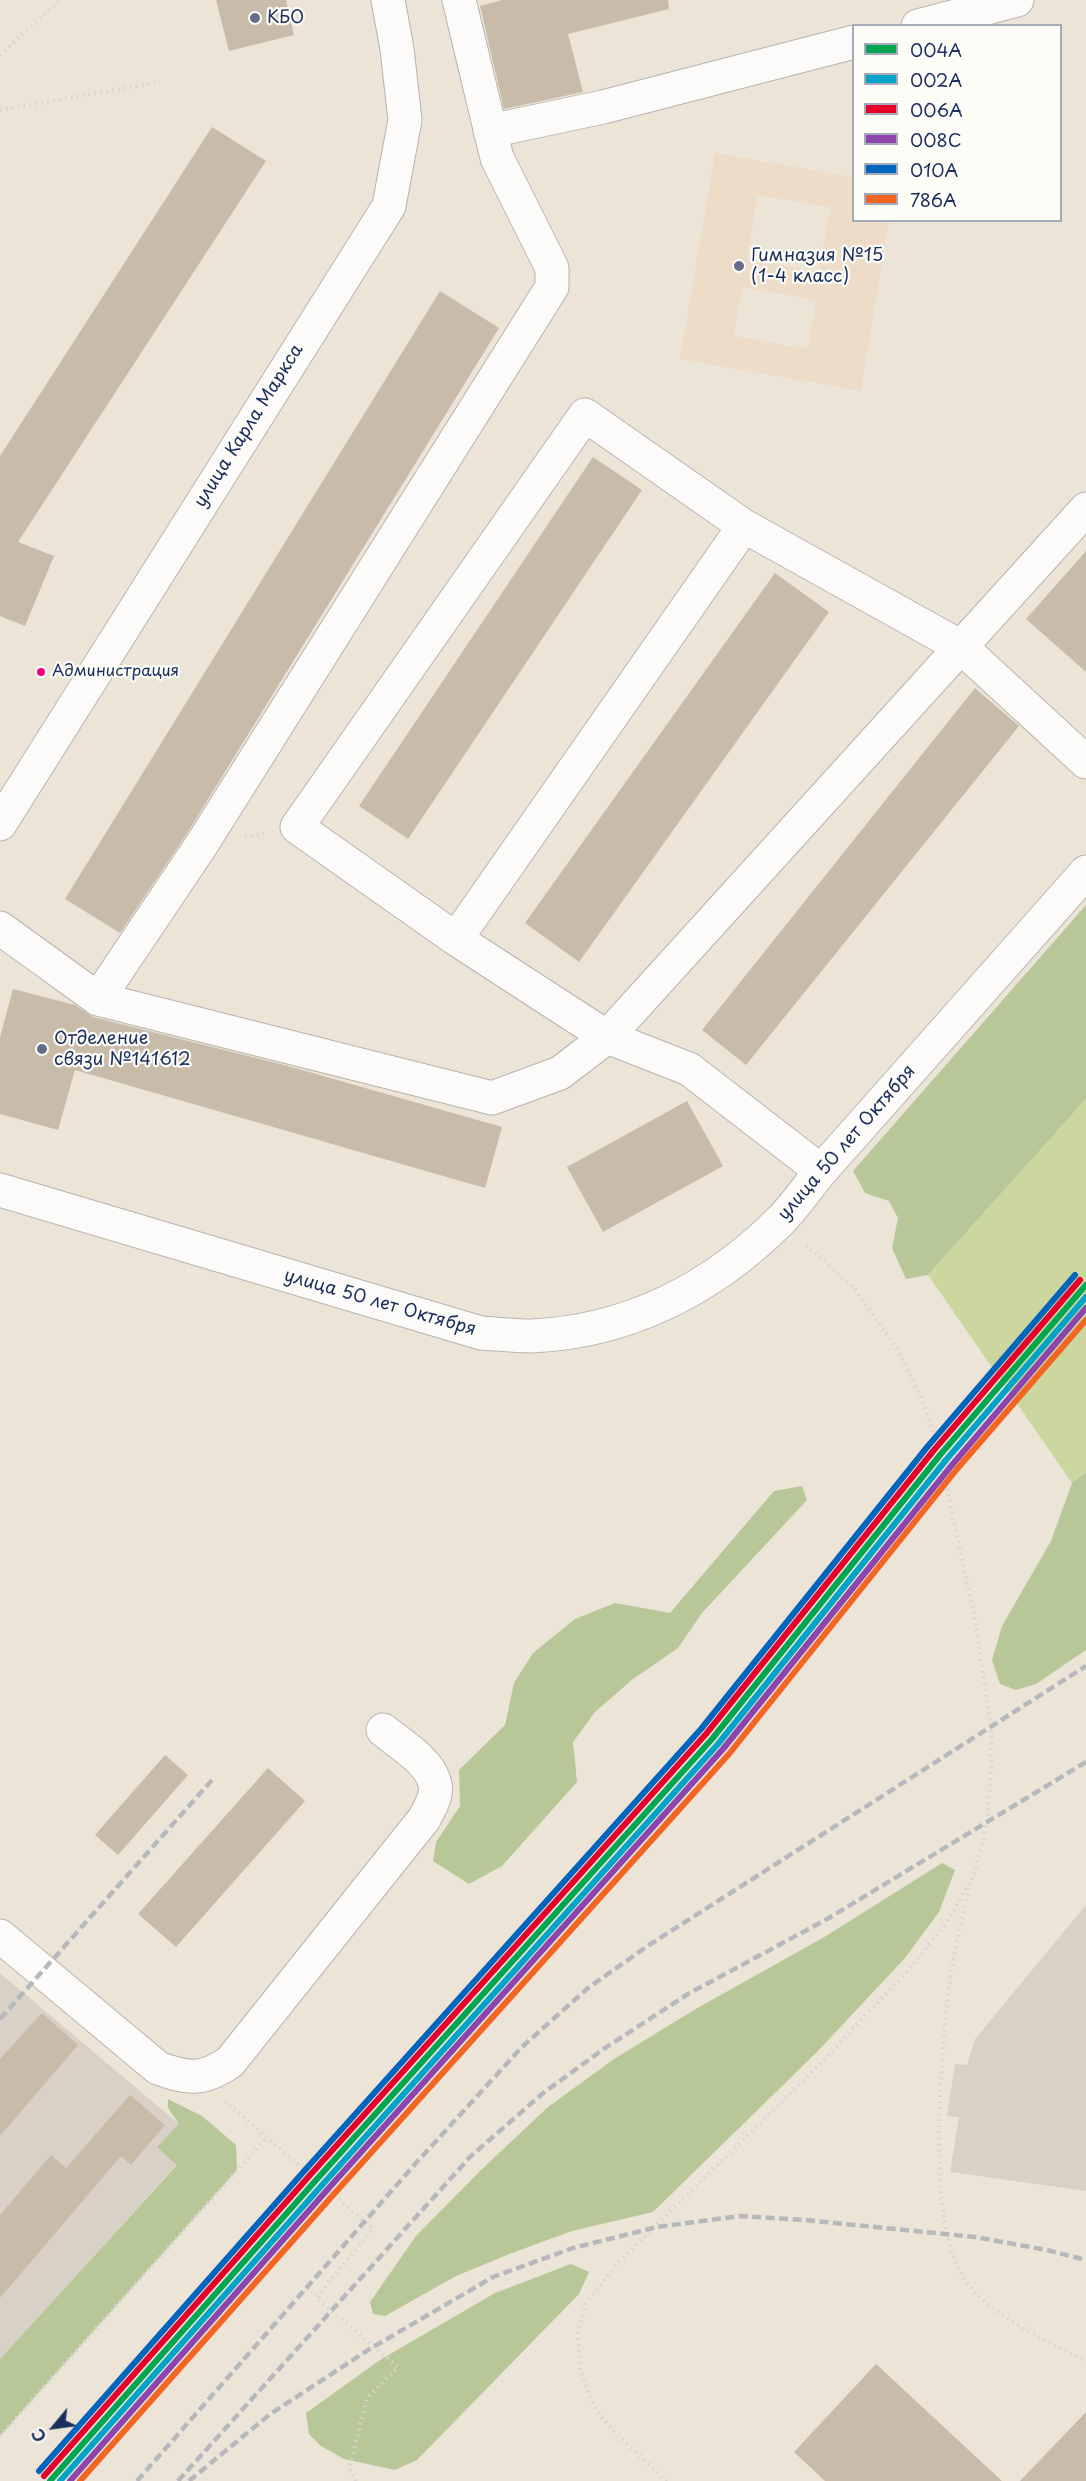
<!DOCTYPE html>
<html>
<head>
<meta charset="utf-8">
<style>
  body { margin:0 }
  #map { position:relative; width:1086px; height:2481px; overflow:hidden; background:#ebe4d7; font-family:"Playpen Sans",sans-serif }
  canvas { display:block }
  .legend { position:absolute; left:852px; top:24px; width:210px; height:198px; box-sizing:border-box; background:#fdfcf7; border:2px solid #a3aaba; margin:0; padding:8px 10px; list-style:none; font-size:18px; color:#1b2f5e }
  .legend li { display:flex; align-items:center; gap:12px; height:30px }
  .legend b { width:30px; border:2px solid #a3aaba }
  .north { position:absolute; left:24px; top:2397px; width:60px; height:60px; -webkit-text-stroke:4px #fdfcf7; paint-order:stroke; rotate:241deg; font-size:16px; font-weight:700; line-height:24px; text-align:center; color:#1b2f5e }
  .north::after { content:''; display:block; margin:auto; width:21px; height:27px; background:#1b2f5e; clip-path:polygon(50% 0,100% 100%,50% 72%,0 100%) }
</style>
</head>
<body>
<div id="map">
<canvas width="1086" height="2481"></canvas>
<ul class="legend">
<li><b style="height:8px;background:#00a651"></b>004А</li>
<li><b style="height:8px;background:#01a3c8"></b>002А</li>
<li><b style="height:8px;background:#e4002b"></b>006А</li>
<li><b style="height:8px;background:#8e44ad"></b>008С</li>
<li><b style="height:8px;background:#0065bd"></b>010А</li>
<li><b style="height:8px;background:#f26522"></b>786А</li>
</ul>
<div class="north">С</div>
</div>
<script>
const context = document.querySelector('canvas').getContext('2d');
context.lineJoin = 'round';
function fill(path, color) {
  context.fillStyle = color;
  context.fill(path, 'evenodd');
}
function strokePath(path, color, width, dash) {
  context.strokeStyle = color;
  context.lineWidth = width;
  context.lineCap = dash ? 'butt' : 'round';
  context.setLineDash(dash || []);
  context.stroke(path);
}
function drawText(font, color, halo, rows, align = 'center') {
  context.font = font + ' "Playpen Sans",sans-serif';
  context.lineWidth = 4.5;
  context.setLineDash([]);
  context.textBaseline = 'middle';
  context.strokeStyle = halo;
  context.fillStyle = color;
  for (const [text, x, y, turn = 0] of rows) {
    context.save();
    context.translate(x, y);
    context.rotate((+turn || 0) * Math.PI / 180);
    context.textAlign = isNaN(turn) ? turn : align;
    if (halo) context.strokeText(text, 0, 0);
    context.fillText(text, 0, 0);
    context.restore();
  }
}
fill(new Path2D(`
  M715,153L853,177L854,220L889,221L861,391L680,359ZM758,195L830,207L819,272L747,260ZM742,287L816,300L808,349L734,336Z`), '#eddcc8');
fill(new Path2D(`
  M1086,1905V2191L950,2172L959,2117L947,2116L955,2064L967,2065L975,2039Z
  M0,1973L179,2124L177,2164L0,2359Z`), '#dad1c6');
fill(new Path2D(`
  M1086,1099V1472L1072,1483L928,1275Z`), '#ccd7a0');
fill(new Path2D(`
  M1086,905V1099L928,1275L906,1279L892,1248L898,1218L889,1201L865,1193L853,1171Z
  M1086,1472V1650L1036,1684L1016,1690L1000,1684L992,1660L1002,1626L1051,1541L1072,1483Z
  M802,1486L807,1500L702,1613L678,1648L633,1679L595,1712L573,1742L577,1782L502,1866L469,1884L433,1861L436,1842L460,1806L459,1770L505,1725L514,1683L533,1653L575,1619L615,1603L670,1613L774,1491Z
  M942,1863L955,1870L939,1912L905,1958L817,2052L653,2212L572,2231L512,2253L456,2276L385,2316L373,2314L370,2302L416,2236L481,2170L548,2107L614,2059L694,2010L826,1936Z
  M168,2099L202,2116L236,2145L237,2170L0,2436V2359L177,2165L157,2147L179,2124L168,2108Z
  M571,2264L589,2272L579,2294L417,2460L395,2470L344,2459L321,2446L309,2434L306,2413L380,2360L495,2293Z`), '#b8c798');
fill(new Path2D(`
  M216,0H286L294,35L229,51Z
  M502,0H668L669,9L568,34L583,92L504,109L480,6Z
  M212,127L266,161L18,542L54,556L25,626L0,616V456Z
  M440,291L499,328L186,835L120,933L65,899Z
  M593,457L642,490L408,839L359,806Z
  M1086,551V672L1026,619Z
  M775,573L829,612L579,962L525,923Z
  M975,688L1019,726L746,1065L702,1030Z
  M13,989L75,1005L93,1017L288,1066L502,1127L485,1188L75,1070L58,1130L0,1114V1037Z
  M687,1101L723,1166L603,1232L567,1167Z
  M165,1755L188,1775L118,1855L95,1835Z
  M268,1768L305,1801L176,1947L138,1914Z
  M42,2013L78,2045L0,2136V2059Z
  M130,2095L165,2125L131,2165L121,2156L0,2298V2215L51,2155L66,2168Z
  M876,2364L1002,2481H825L794,2452Z
  M1086,2412V2481H1020Z`), '#c9bbaa');
const minor = new Path2D(`
  M459,0L497,158L552,268V287L202,844L98,999L492,1098L560,1073L607,1037L1086,509
  M918,26L1017,0
  M490,131L603,107L854,42
  M744,526L456,939L297,827L585,415L744,526L961,647L1086,762
  M0,824L389,206L405,120L397,49L388,0
  M0,928L98,999
  M456,939L607,1037L689,1069L821,1171
  M0,1190L481,1333C497,1334 515,1336 531,1336C628,1332 712,1289 780,1221C795,1206 807,1188 821,1171L1086,872
  M0,1936L158,2068C189,2079 202,2081 230,2062L424,1819C429,1809 438,1796 435,1784C430,1761 400,1744 383,1730`);
strokePath(minor, '#b7b4b0', 35);
strokePath(new Path2D(`
  M0,55L60,0
  M0,110L160,82
  M245,837L267,833
  M969,1888C962,1919 954,1950 950,1981C941,2053 925,2216 963,2277C986,2315 1048,2340 1086,2361
  M225,2101L373,2229L316,2298L398,2367L367,2398L349,2469L356,2481
  M0,2436L268,2136
  M667,2481L613,2431L594,2406L580,2370L578,2333L586,2304L616,2265L823,2061L912,1966L947,1922L974,1875L987,1822L991,1771V1726L975,1620L940,1455L922,1399L897,1349L855,1289L803,1242`), '#d5d5d4', 4, [1.5, 4.5]);
strokePath(minor, '#fcfbf9', 33);
strokePath(new Path2D(`
  M0,2019L212,1780
  M137,2481L416,2163L522,2047L588,1988L649,1945L1086,1666
  M178,2481L470,2157L542,2094L605,2048L688,1994L829,1918L1086,1762
  M189,2481L269,2415L368,2350L493,2277L573,2248L657,2227L740,2216L805,2220L975,2237L1047,2250L1086,2260`), '#b6b8bb', 4.5, [9, 4.5]);
strokePath(new Path2D(`
  M50,2481L317,2179L712,1739L940,1455L1086,1285`), '#00a651', 6);
strokePath(new Path2D(`
  M60,2481L323,2184L718,1744L946,1460L1086,1297`), '#01a3c8', 6);
strokePath(new Path2D(`
  M44,2476L311,2174L706,1734L934,1450L1080,1280`), '#e4002b', 6);
strokePath(new Path2D(`
  M70,2481L328,2189L723,1749L952,1465L1086,1308`), '#8e44ad', 6);
strokePath(new Path2D(`
  M39,2471L306,2169L701,1729L928,1446L1075,1275`), '#0065bd', 6);
strokePath(new Path2D(`
  M80,2481L334,2194L729,1754L957,1469L1086,1320`), '#f26522', 6);
for (const [x, y, r, color] of [
  [255,18,6,"#646e88"],
  [739,266,6,"#646e88"],
  [41,672,5,"#e5007d"],
  [42,1049,6,"#646e88"]
]) {
  const dot = new Path2D();
  dot.arc(x, y, r, 0, 2 * Math.PI);
  context.fillStyle = color;
  context.fill(dot);
  strokePath(dot, '#fdfcf7', 2);
}
drawText('16px', '#1b2f5e', '#fdfcf7', [
  ["Администрация",52,672]
], 'left');
drawText('18px', '#1b2f5e', '#fdfcf7', [
  ["КБО",267,18],
  ["Гимназия №15",751,256],
  ["(1-4 класс)",751,277],
  ["Отделение",54,1039],
  ["связи №141612",54,1060]
], 'left');
drawText('18px', '#1b2f5e', '#fdfcf7', [
  ["улица Карла Маркса",249,426,-58],
  ["улица 50 лет Октября",847,1143,-49],
  ["улица 50 лет Октября",380,1303,16]
]);
</script>
</body>
</html>
